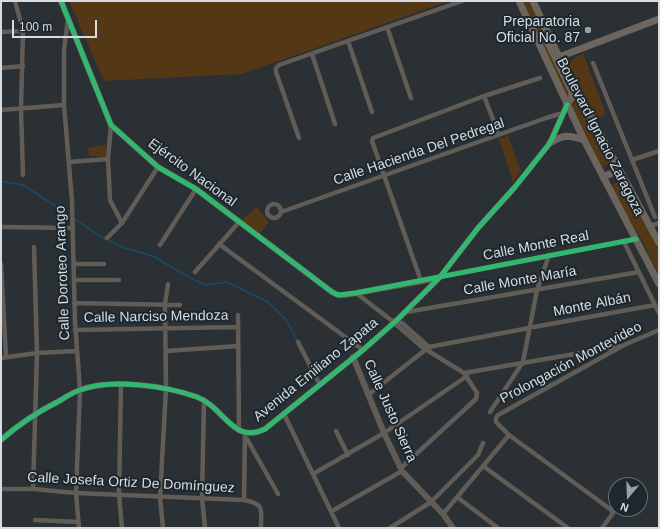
<!DOCTYPE html>
<html>
<head>
<meta charset="utf-8">
<style>
  body { margin:0 }
  #map { position:relative; width:660px; height:529px; overflow:hidden; background:#2a3034; font-family:Arial,sans-serif }
  canvas { display:block }
  .frame { position:absolute; inset:0; border:2px solid #d6dce1; pointer-events:none }
  .north { position:absolute; left:608px; top:477px; width:40px; height:40px; box-sizing:border-box; background:#1c272e; border:1px solid #666f76; border-radius:50%; rotate:199deg; font-size:11px; font-weight:700; line-height:16px; text-align:center; color:#d6dce1 }
  .north::after { content:''; display:block; margin:auto; width:14px; height:18px; background:#9aa0a4; clip-path:polygon(50% 0,100% 100%,50% 72%,0 100%) }
  .scale { position:absolute; left:12px; top:20px; width:85px; height:18px; box-sizing:border-box; border:2px solid #d6dce1; border-top:0; padding-left:5px; font-size:12px; line-height:14px; white-space:nowrap; color:#d6dce1; -webkit-text-stroke:3px #1c272e; paint-order:stroke }
</style>
</head>
<body>
<div id="map">
<canvas width="660" height="529"></canvas>
<div class="frame"></div>
<div class="north">N</div>
<div class="scale">100 m</div>
</div>
<script>
const context = document.querySelector('canvas').getContext('2d');
context.lineJoin = 'round';
function fill(path, color) {
  context.fillStyle = color;
  context.fill(path, 'evenodd');
}
function strokePath(path, color, width, dash) {
  context.strokeStyle = color;
  context.lineWidth = width;
  context.lineCap = dash ? 'butt' : 'round';
  context.setLineDash(dash || []);
  context.stroke(path);
}
function drawText(font, color, halo, rows, align = 'center') {
  context.font = font + ' Arial,sans-serif';
  context.lineWidth = 4;
  context.setLineDash([]);
  context.textBaseline = 'middle';
  context.strokeStyle = halo;
  context.fillStyle = color;
  for (const [text, x, y, turn = 0] of rows) {
    context.save();
    context.translate(x, y);
    context.rotate((+turn || 0) * Math.PI / 180);
    context.textAlign = isNaN(turn) ? turn : align;
    if (halo) context.strokeText(text, 0, 0);
    context.fillText(text, 0, 0);
    context.restore();
  }
}
fill(new Path2D(`
  M69,1H449L242,74L104,81Z
  M521,1H529L543,28L570,91V97L567,101Z
  M583,53L606,114L597,119L568,63Z
  M576,96L612,163L601,167L571,107Z
  M508,136L521,171L513,182L499,139Z
  M106,145V157L89,156L88,148Z
  M617,182L623,183L625,186L659,250V276L643,242L612,190L613,185Z
  M257,207L269,222L258,236L239,222Z`), '#543816');
strokePath(new Path2D(`
  M1,181L23,185L71,216
  M75,219L100,236L124,248L153,256L185,275L205,285L227,282L268,302L287,321L297,340`), '#174c6a', 1.5);
strokePath(new Path2D(`
  M15,1L23,31L21,109L23,175
  M68,19L64,50V105L72,201L75,322L80,390L76,493L79,528
  M387,27L411,98
  M1,32L23,31
  M348,41L372,112
  M312,54L335,124
  M593,63L655,217
  M1,68L23,66
  M484,96L499,135
  M1,110L64,105
  M111,125L108,159L110,200L122,223
  M299,138L276,72V68L279,65L462,1
  M632,160L659,151
  M69,162L108,159
  M267 211a7 7 0 1 1 14 0a7 7 0 1 1-14 0Z
  M281,212L546,118L563,113
  M650,226L659,223
  M1,227L73,228
  M107,238L122,223L158,167
  M624,242L659,313
  M219,244L363,350
  M160,245L196,189
  M1,264L6,357
  M74,264H104
  M195,272L239,222
  M440,277L636,239
  M74,280H119
  M421,281L372,141L373,138L484,96L540,78
  M356,293L391,320L422,347L464,373L477,393L476,399L401,468
  M74,303L180,305
  M406,312L639,272
  M238,315L239,431
  M394,320L402,323L430,348
  M534,327L655,305
  M75,330L238,327
  M298,342L320,385
  M166,351L238,346
  M1,358L37,353L77,351
  M464,373L621,346
  M121,384L119,495L122,528
  M368,395L429,347L529,328
  M204,401L202,498L205,528
  M490,412L523,362L537,290L549,255
  M284,414L339,528
  M336,431L348,455
  M247,439L278,494
  M483,466L568,528
  M313,474L384,433L467,376
  M1,489H33L76,493L244,500C265,504 261,509 261,528
  M33,489L37,353L34,247
  M457,497L498,528
  M244,500L245,433
  M332,511L402,471
  M443,514L509,435
  M35,520L78,522
  M163,528L160,497L166,389L165,304L168,284
  M390,528L431,502L478,455L483,443
  M602,528L613,513L610,509L509,435L496,422V418L498,415L624,345L659,330`), '#625c57', 4.5);
strokePath(new Path2D(`
  M61,1L111,125L158,167L196,189L332,292L338,295H345L439,278
  M353,357L384,433L402,471L443,514L453,528
  M1,440C20,423 39,411 61,400C67,396 74,392 80,390C111,378 166,386 197,397C224,407 233,445 265,429L363,350L397,320L440,277L478,228L515,187L550,143L567,105`), '#625c57', 6);
strokePath(new Path2D(`
  M545,27V37L572,92V97L567,105
  M559,57L659,19
  M550,143C564,134 569,135 584,140
  M603,177L619,170`), '#6e665e', 7);
strokePath(new Path2D(`
  M519,1L584,140L659,284
  M533,1L559,57L659,243`), '#6b655e', 7);
strokePath(new Path2D(`
  M61,1L111,125L158,167L196,189L332,292L338,295L356,293L636,239
  M1,440C20,423 39,411 61,400C67,396 74,392 80,390C111,378 166,386 197,397C224,407 233,445 265,429L363,350L397,320L440,277L478,228L515,187L550,143L567,105`), '#33b770', 5);
for (const [x, y, r, color] of [
  [588,30,4,"#9aa0a4"]
]) {
  const dot = new Path2D();
  dot.arc(x, y, r, 0, 2 * Math.PI);
  context.fillStyle = color;
  context.fill(dot);
  strokePath(dot, '#1c272e', 1.5);
}
drawText('14px', '#d6dce1', '#1c272e', [
  ["Preparatoria",580,22],
  ["Oficial No. 87",580,38]
], 'right');
drawText('14px', '#d6dce1', '#1c272e', [
  ["Boulevard Ignacio Zaragoza",600,137,63],
  ["Calle Hacienda Del Pedregal",419,152,-19],
  ["Ejército Nacional",192,173,36],
  ["Calle Monte Real",536,246,-11],
  ["Calle Doroteo Arango",63,273,-92],
  ["Calle Monte María",520,281,-10],
  ["Monte Albán",592,305,-11],
  ["Calle Narciso Mendoza",156,317,-1],
  ["Prolongación Montevideo",571,363,-28],
  ["Avenida Emiliano Zapata",316,370,-39],
  ["Calle Justo Sierra",390,411,66],
  ["Calle Josefa Ortiz De Domínguez",131,483,3]
]);
</script>
</body>
</html>
